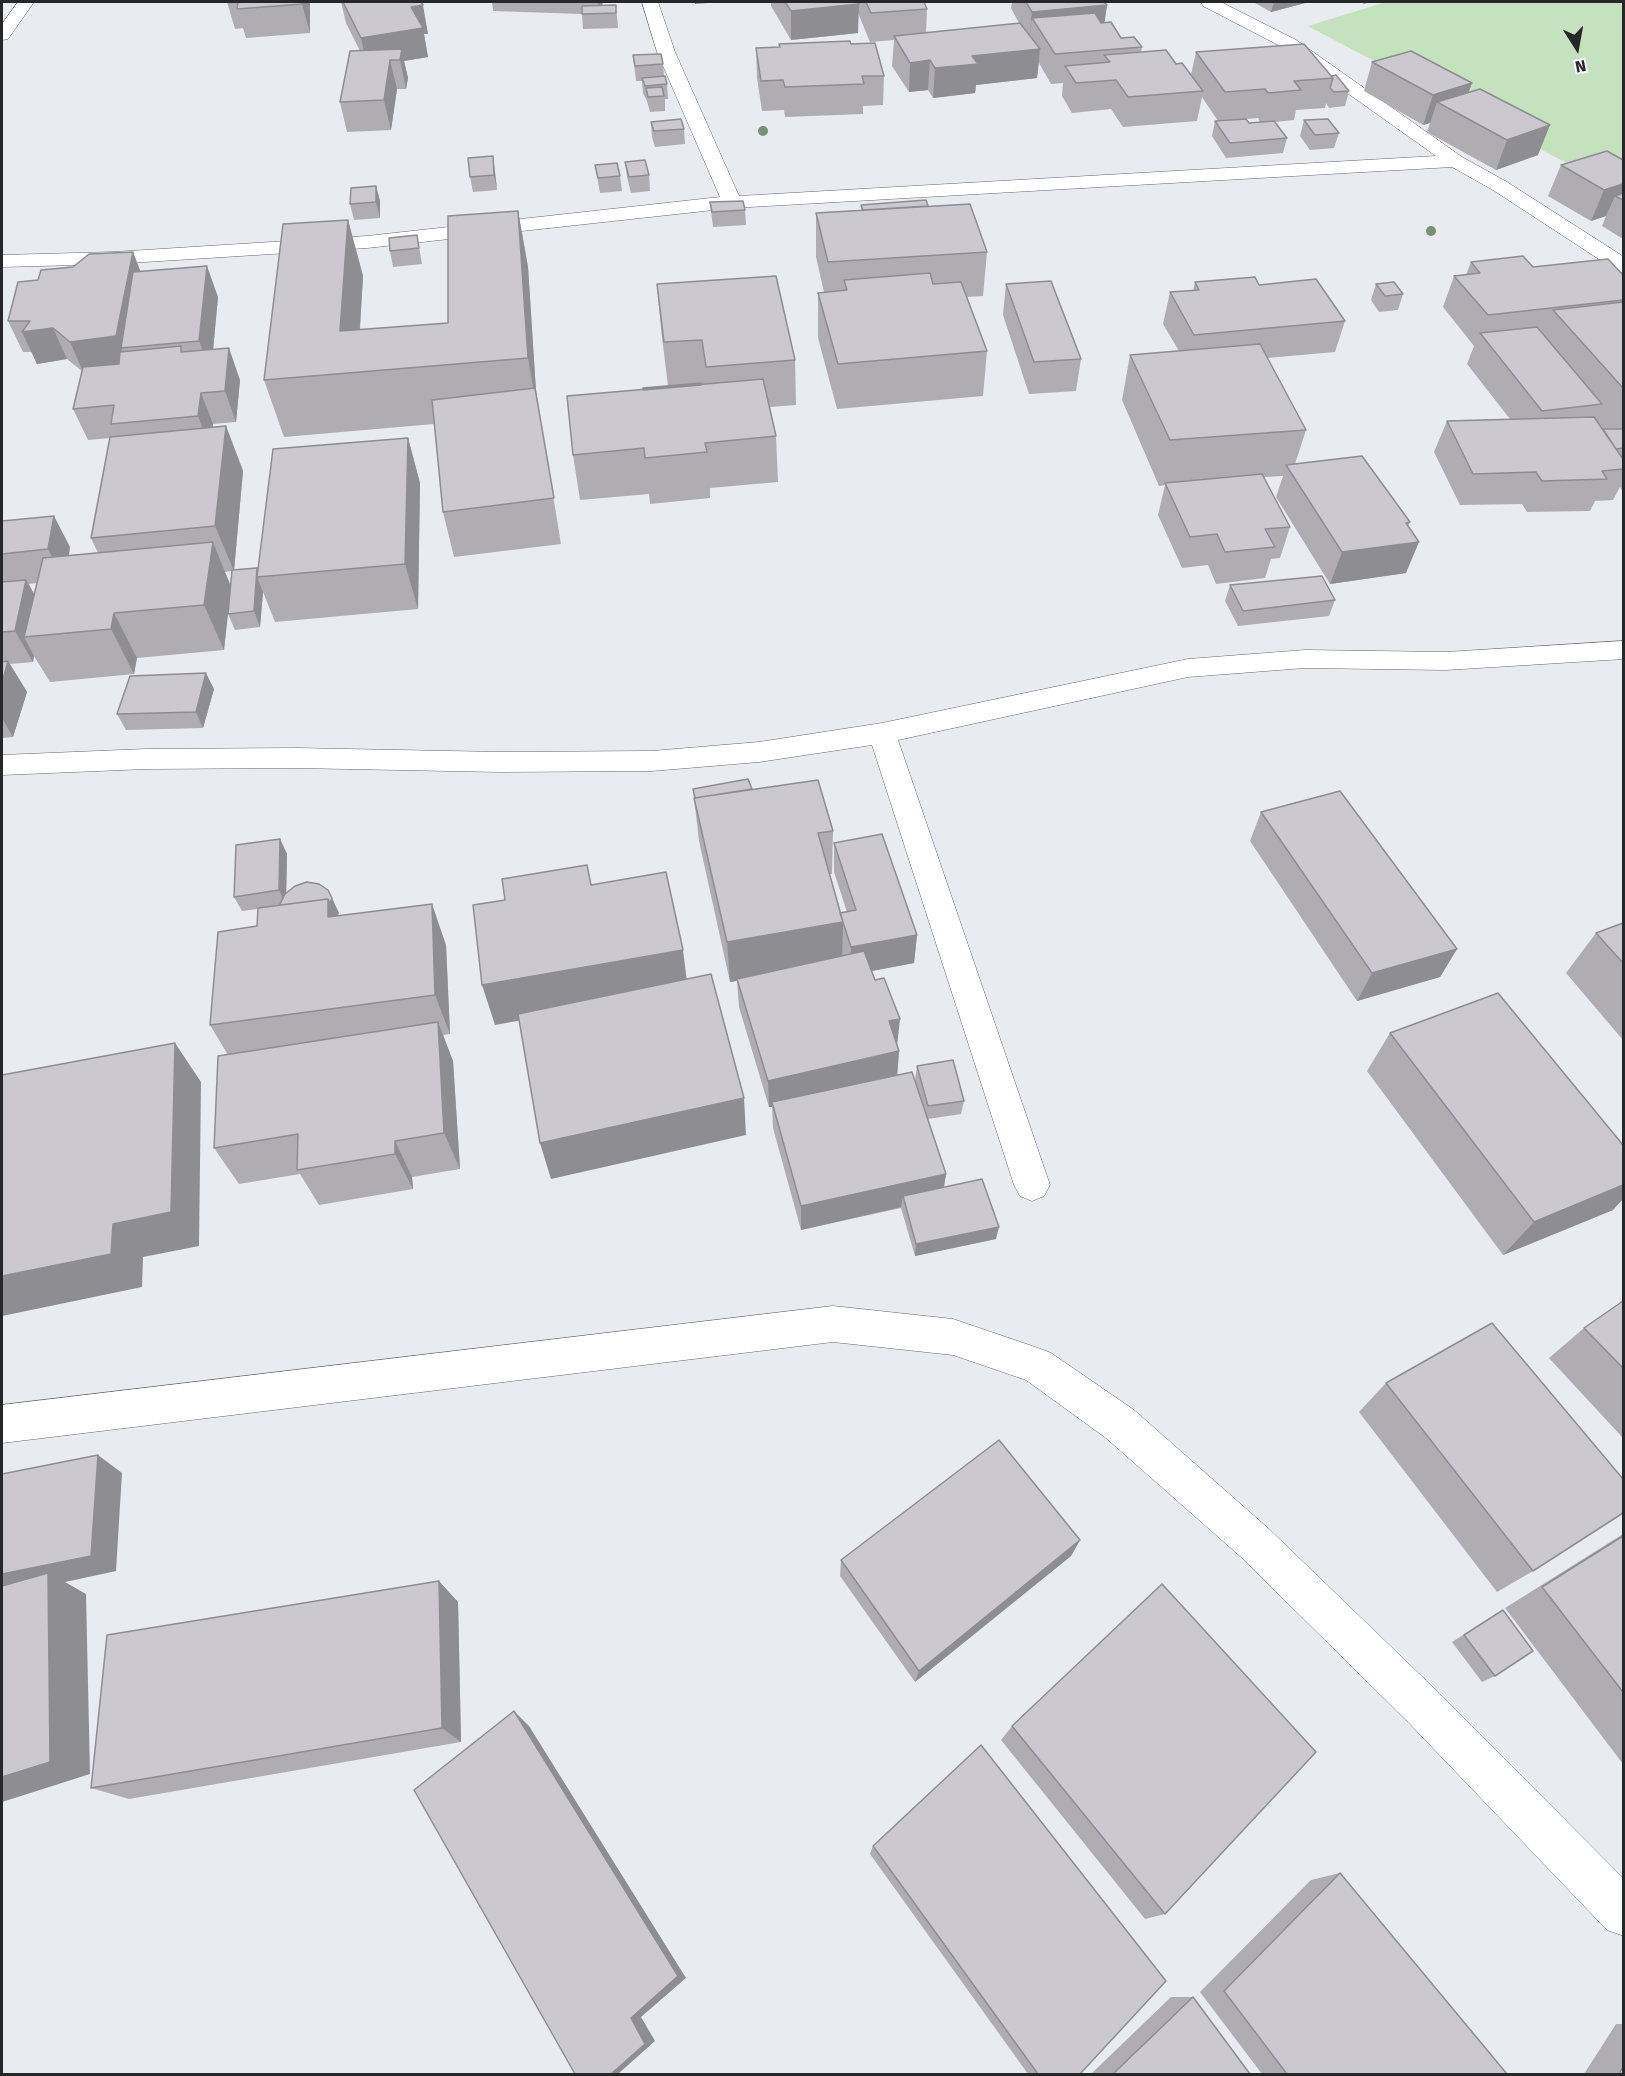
<!DOCTYPE html>
<html>
<head>
<meta charset="utf-8">
<style>
  body { margin:0 }
  #map { position:relative; width:1625px; height:2076px; overflow:hidden; background:#e8ebf0; font-family:"Fira Sans",sans-serif }
  canvas { display:block }
  .frame { position:absolute; inset:0; border:3px solid #262729; pointer-events:none }
  .north { position:absolute; left:1547px; top:18px; width:60px; height:60px; -webkit-text-stroke:4px #f5f8fd; paint-order:stroke; rotate:169deg; font-size:16px; font-weight:700; line-height:24px; text-align:center; color:#262729 }
  .north::after { content:''; display:block; margin:auto; width:21px; height:27px; background:#262729; clip-path:polygon(50% 0,100% 100%,50% 72%,0 100%) }
</style>
</head>
<body>
<div id="map">
<canvas width="1625" height="2076"></canvas>
<div class="frame"></div>
<div class="north">N</div>
</div>
<script>
const context = document.querySelector('canvas').getContext('2d');
context.lineJoin = 'round';
function fill(path, color) {
  context.fillStyle = color;
  context.fill(path, 'evenodd');
}
function strokePath(path, color, width, dash) {
  context.strokeStyle = color;
  context.lineWidth = width;
  context.lineCap = dash ? 'butt' : 'round';
  context.setLineDash(dash || []);
  context.stroke(path);
}
fill(new Path2D(`
  M1386,2H1623V193L1308,26Z`), '#c4e2be');
const minor = new Path2D(`
  M18,2H34L8,39L2,40V24Z
  M642,2H658L675,52L739,196L1436,156L1284,48L1203,6L1201,2H1221L1296,40L1462,157L1507,182L1624,257V273L1617,271L1493,190L1452,167L732,208L367,248L113,264L2,267V255L113,252L367,236L720,197L657,52Z
  M1624,641V659L1446,670L1305,668L1188,677L898,740L1050,1185L1044,1196L1032,1201L1020,1196L1014,1185L872,745L759,762L652,771L500,772L296,768L146,769L2,775V755L146,749L296,748L500,752L652,751L759,742L882,723L1188,659L1305,650L1446,652Z
  M833,1306L953,1319L1038,1348L1051,1353L1134,1410L1269,1529L1439,1693L1624,1879V1936L1607,1930L1409,1723L1241,1557L1106,1438L1026,1380L953,1355L833,1342L2,1443V1405Z`);
strokePath(minor, '#63656a', 1);
fill(minor, '#fff');
context.fillStyle = '#769274';
for (const [x, y] of [
  [763,131],
  [1431,231]
]) {
  context.beginPath();
  context.arc(x, y, 5, 0, 2 * Math.PI);
  context.fill();
}
fill(new Path2D(`
  M227,2H310V33L246,38L243,28L235,29Z
  M341,2H421L428,34H424L428,57L404,61L408,78L406,89H397L391,130L347,132L340,102L360,51L346,23Z
  M492,2H603L602,6L616,5L618,28L583,29L582,14L493,11Z
  M771,2H924L927,9L926,33L1019,23L1011,8L1012,2H1104L1107,5L1104,22L1121,38L1142,47L1141,52L1176,64L1191,75L1196,52L1331,76L1349,91L1345,106L1329,108L1326,103L1325,108L1296,110L1294,120L1275,122L1287,138L1283,153L1226,158L1212,136L1215,121H1218L1202,97L1197,121L1123,127L1111,109L1072,113L1062,96L1063,83L1051,84L1039,63L1037,78L976,85L975,93L933,98L928,90L909,92L892,66L894,40L870,42L858,13V33L791,40L771,6ZM1258,118L1260,122L1249,123L1246,119Z
  M1253,2H1309L1271,12Z
  M779,44H851L884,76L883,105L863,106V114L785,117L784,110L762,111L757,78L756,48L779,47Z
  M633,55L663,64L664,76L667,84L668,99H665V111L650,112L647,101L643,93L642,81H636Z
  M1372,62L1472,83L1468,92L1538,155L1496,170L1427,132L1430,123L1423,125L1364,91Z
  M1304,120L1339,133L1334,148L1310,150L1300,136Z
  M651,122L684,129L685,144L655,147L652,137Z
  M1623,160V239L1602,226L1606,216L1591,221L1548,196L1561,165Z
  M625,162L649,175L650,191L631,193L627,177Z
  M595,165L620,176L622,191L600,193Z
  M495,172L497,190L473,192L470,177Z
  M376,186L380,201V218L354,220L350,204Z
  M710,202L745,210L746,225L713,227Z
  M861,205L928,206L987,252L983,296L967,297L987,351L983,396L837,409L818,338V293L824,292L816,257V213L861,210Z
  M518,211L528,267L536,391L561,544L454,557L443,512L434,424L284,437L264,380L348,220L363,276L360,330L448,323Z
  M417,235L422,264L393,267L390,251Z
  M133,252L140,272L218,297L213,350L240,380L236,422L213,424V427L226,426L243,471L234,570H258L408,438L420,483L418,609L275,622L263,592L260,627L235,630L228,614V610L224,650L137,658L134,674L50,682L34,656L33,662L10,664L27,692L13,737L2,738V521L70,547L69,556L98,553L91,538L110,438L88,440L73,409L82,371L67,359L37,364L32,352H23L8,321L38,280L73,267ZM232,571L231,586L225,572ZM37,583L34,594L29,584Z
  M1471,262L1623,275V492L1620,487L1613,500L1595,501L1590,511L1527,512L1522,504L1460,505L1434,452L1447,421L1510,419L1467,364L1474,346L1443,307L1454,276L1466,275Z
  M1195,282L1259,285L1345,321L1335,352L1267,358L1306,430L1295,464L1410,522L1408,526L1406,573L1330,584L1276,497L1283,476L1264,477L1290,527L1280,558L1271,559L1265,578L1216,584L1208,565L1182,568L1158,515L1165,485L1159,486L1122,400L1130,355L1179,351L1163,324L1170,292L1193,291Z
  M657,284L795,360L796,405L770,407L776,436L778,482L710,488V498L650,504L649,494L580,500L573,455L643,390L668,386L661,329Z
  M1006,284L1081,359L1076,391L1029,394L1003,315Z
  M1376,284L1403,294L1398,310L1379,312L1371,300Z
  M1230,585L1335,600L1329,616L1238,626L1225,601Z
  M214,689L203,728L126,730L117,714Z
  M693,789H752L833,831L832,874H830L840,913L847,912L834,872V843L917,935L914,963L872,971L899,1051L897,1076L920,1097L915,1080L917,1066L964,1101L961,1114L928,1119L946,1174L944,1187L996,1239L915,1256L901,1208L801,1230L773,1128L772,1107H769L739,1007L737,981L730,982L699,841Z
  M1261,812L1457,949L1440,977L1357,1001L1250,841Z
  M280,839L287,854L286,893L339,913L337,916L446,945L450,1034L443,1035L453,1061L460,1169L412,1177L413,1189L319,1205L300,1174L239,1184L214,1148L228,1055L210,1025L257,926L258,909L242,911L234,897Z
  M1623,923V1040L1566,973L1596,933Z
  M1390,1033L1613,1210L1503,1255L1367,1071Z
  M1623,1301V1438L1549,1358L1584,1328Z
  M1386,1383L1533,1571L1497,1592L1359,1412Z
  M1623,1534V1764L1505,1608Z
  M1080,1540L1071,1556L915,1682L840,1576L841,1560Z
  M458,1602L461,1742L129,1799L91,1788Z
  M1503,1610L1495,1676L1482,1682L1452,1642Z
  M1012,1726L1165,1914L1145,1919L1001,1740Z
  M873,1846L1080,2074H1028L870,1854Z
  M1340,1873L1507,2074H1262L1200,1992L1311,1880Z
  M1171,1997H1193L1250,2074H1091Z
  M1616,2024H1623V2074H1584Z`), '#afadb2');
fill(new Path2D(`
  M302,2H310V33L302,4Z
  M598,2H603L599,14Z
  M695,2H721L695,4Z
  M1274,2H1309L1271,12Z
  M1364,2H1372L1363,4Z
  M859,4L858,33L791,40V11Z
  M423,5L428,34H424L428,57L404,61L408,78L406,89L400,60H390L397,89L391,130L384,100L367,67L361,38L411,7Z
  M1107,5L1103,34L1032,18L1029,41L1032,12Z
  M1040,49L1037,78L976,85L975,93L933,98L935,68L972,56Z
  M930,60L928,90L909,92L910,63Z
  M1472,83L1461,113L1437,102L1430,123L1423,125L1433,95Z
  M1550,125L1538,155L1496,170L1507,140Z
  M493,156L495,172L497,190L494,175Z
  M1623,184V200L1615,196L1606,216L1591,221L1604,190Z
  M376,186L380,201V218L376,202Z
  M518,211L528,267L536,391L561,544L536,391L538,415L528,358Z
  M348,220L363,276L357,372L340,331Z
  M133,252L145,283L121,348L129,368L84,374L70,342Z
  M207,266L218,297L211,372L199,341Z
  M53,328L67,359L37,364L22,332Z
  M229,348L240,380L236,422L225,391Z
  M201,393L213,424L210,447L198,416Z
  M226,426L243,471L234,571L215,526Z
  M408,438L420,483L418,609L405,564Z
  M54,516L70,547L64,580L48,549Z
  M213,542L231,587L224,650L204,605Z
  M1419,542L1406,573L1330,584L1342,552Z
  M257,568L260,576L257,577L263,592L260,627L254,611Z
  M26,580L44,611L24,637L34,656L33,662L15,631Z
  M114,613L137,658L134,674L111,629Z
  M8,661L27,692L13,737L2,718V683Z
  M206,673L214,689L203,728L196,712Z
  M280,839L287,854L286,905L279,890Z
  M332,898L339,913L336,919L325,931L328,899Z
  M432,904L446,945L450,1034L435,995Z
  M843,922L842,963L730,982L727,942Z
  M917,935L914,963L850,975L851,947Z
  M1457,949L1440,977L1357,1001L1372,973Z
  M683,950L688,990L495,1025L482,985Z
  M900,1019L897,1046L889,1021Z
  M438,1022L453,1061L460,1169L444,1133Z
  M175,1043L201,1082L199,1246L143,1257L142,1287L2,1316V1276L113,1224Z
  M899,1051L897,1078L772,1102V1107H769L768,1081Z
  M744,1098L746,1135L551,1179L540,1143Z
  M395,1141L412,1177L413,1189L395,1154Z
  M946,1174L942,1198L903,1196L901,1207L801,1230V1206Z
  M1623,1185V1199L1613,1210L1503,1255L1534,1222Z
  M999,1227L996,1239L915,1256L916,1244Z
  M98,1455L122,1473L116,1571L65,1582L86,1594L90,1774L2,1802V1574Z
  M1080,1540L1071,1556L915,1682L919,1671Z
  M439,1581L458,1602L461,1742L442,1728Z
  M514,1711L529,1726L686,1978L641,2017L655,2041L618,2074H611L631,2018Z`), '#8e8d91');
const building = new Path2D(`
  M238,2H302V4L237,9Z
  M343,2H421L423,5L411,7L423,28L361,38Z
  M785,2H857L859,4L791,11Z
  M866,2H924L927,9L871,13Z
  M1026,2H1104L1107,5L1032,12Z
  M616,5V13L582,14V6Z
  M1095,13L1101,23L1111,22L1121,38L1134,37L1142,47L1055,54L1032,18Z
  M1020,23L1040,49L972,56L978,64L935,68L930,60L910,63L894,36Z
  M850,41L851,44L875,43L884,76H862L864,84L785,87L783,80L761,81L756,48L780,47L779,44Z
  M1304,44L1333,78L1294,81L1301,90L1268,93L1265,89L1225,92L1196,52Z
  M402,49L400,60H390L384,100L340,102L350,51Z
  M1166,50L1176,64L1182,63L1203,91L1128,97L1116,80L1076,83L1065,66L1110,62L1104,55Z
  M1411,51L1472,83L1433,95L1372,62Z
  M661,54L663,64L635,66L633,55Z
  M1336,75L1349,91L1334,92L1330,88L1333,78L1331,76Z
  M665,76L667,84L645,86L642,78Z
  M662,87L664,96L648,97L646,88Z
  M1480,89L1550,125L1507,140L1437,102Z
  M681,119L684,129L654,131L651,122Z
  M1246,119L1249,123L1274,121L1287,138L1230,143L1215,121Z
  M1328,119L1339,133L1315,135L1304,120Z
  M1607,151L1623,160V184L1604,190L1561,165Z
  M493,156L494,175L470,177L468,158Z
  M645,160L649,175L629,177L625,162Z
  M617,163L620,176L598,178L595,165Z
  M376,186V202L350,204L351,188Z
  M1623,193V200L1615,196Z
  M926,200L928,206L863,210L861,205Z
  M743,201L745,210L712,212L710,202Z
  M970,204L987,252L828,262L816,213Z
  M518,211L528,358L264,380L283,224L348,220L340,331L448,323V216Z
  M417,235L419,248L390,251L389,238Z
  M133,252L116,336L70,342L53,328L22,332L30,321H8L18,282L38,280L41,270L73,267L89,254Z
  M1523,256L1533,267L1608,259L1623,275V300L1488,315L1454,276L1480,273L1471,262Z
  M207,266L199,341L121,348L133,272Z
  M930,273L933,284L961,282L987,351L838,364L818,293L847,290L844,280Z
  M776,276L795,360L706,367L702,340L664,342L657,284Z
  M1255,277L1259,285L1316,279L1345,321L1194,335L1170,292L1199,290L1195,282Z
  M1051,281L1081,359L1034,362L1006,284Z
  M1394,282L1403,294L1385,296L1376,284Z
  M1623,302V388L1553,310Z
  M1537,327L1602,404L1542,411L1480,333Z
  M1260,344L1306,430L1170,440L1130,355Z
  M181,346V352L229,348L225,391L201,393L198,416L111,424L114,405L73,409L83,367L119,364L120,352Z
  M763,379L776,436L705,443L707,452L645,458L644,448L573,455L567,396Z
  M701,383V385L643,390V388Z
  M535,388L554,498L443,512L432,400Z
  M1594,417L1623,459V469L1602,471L1607,479L1542,481L1536,472L1473,474L1447,421Z
  M226,426L215,526L91,538L110,437Z
  M1603,429H1622L1623,431V448L1616,449Z
  M408,438L405,564L257,577L273,449Z
  M1362,456L1410,522L1406,523L1419,542L1342,552L1286,465Z
  M1262,474L1290,527L1265,529L1275,547L1225,552L1217,534L1190,537L1165,483Z
  M54,516L48,549L2,554V521Z
  M213,542L204,605L114,613L111,629L24,637L43,558Z
  M257,568L254,611L228,614L232,570Z
  M1322,576L1335,600L1243,611L1230,585Z
  M26,580L15,631L2,632V582Z
  M8,661L2,683V662Z
  M206,673L196,712L117,714L130,676Z
  M748,779L752,789L695,798L693,789Z
  M818,780L833,831L818,833L843,922L727,942L694,798Z
  M1340,791L1457,949L1372,973L1261,812Z
  M882,834L917,935L851,947L840,913L856,910L834,843Z
  M280,839L279,890L234,897L236,845Z
  M587,865L591,885L666,872L683,950L482,985L473,905L505,900L502,879Z
  M307,882L319,884L328,890L332,898L330,904L328,899L281,905L280,904L285,894L295,886Z
  M328,899V917L432,904L435,995L210,1025L218,932L257,926L258,908Z
  M1623,923V963L1596,933Z
  M864,951L875,980L884,978L900,1019L889,1021L899,1051L768,1081L737,979Z
  M711,974L744,1098L540,1143L518,1014Z
  M1498,993L1623,1145V1185L1534,1222L1390,1033Z
  M438,1022L444,1133L395,1141V1154L297,1170L298,1134L214,1148L218,1056Z
  M175,1043L171,1212L113,1224L111,1254L2,1276V1075Z
  M953,1060L964,1101L928,1106L917,1066Z
  M912,1072L946,1174L801,1206L772,1102Z
  M982,1179L999,1227L916,1244L903,1196Z
  M1623,1301V1368L1584,1328Z
  M1492,1323L1623,1479V1513L1533,1571L1386,1383Z
  M999,1440L1080,1540L919,1671L841,1560Z
  M98,1455L91,1556L2,1574V1474Z
  M1623,1536V1692L1542,1587Z
  M48,1573L50,1762L2,1777V1586Z
  M439,1581L442,1728L91,1788L107,1635Z
  M1162,1584L1316,1752L1165,1914L1012,1726Z
  M1503,1610L1533,1651L1495,1676L1464,1635Z
  M514,1711L678,1976L631,2018L645,2044L611,2074H575L414,1790Z
  M981,1745L1166,1981L1080,2074H1038L873,1846Z
  M1340,1873L1507,2074H1287L1224,1991Z
  M1193,1997L1250,2074H1113Z
  M1623,2067V2074H1619Z`);
fill(building, '#cbc9cf');
strokePath(building, '#8e8d91', 1.5);
</script>
</body>
</html>
